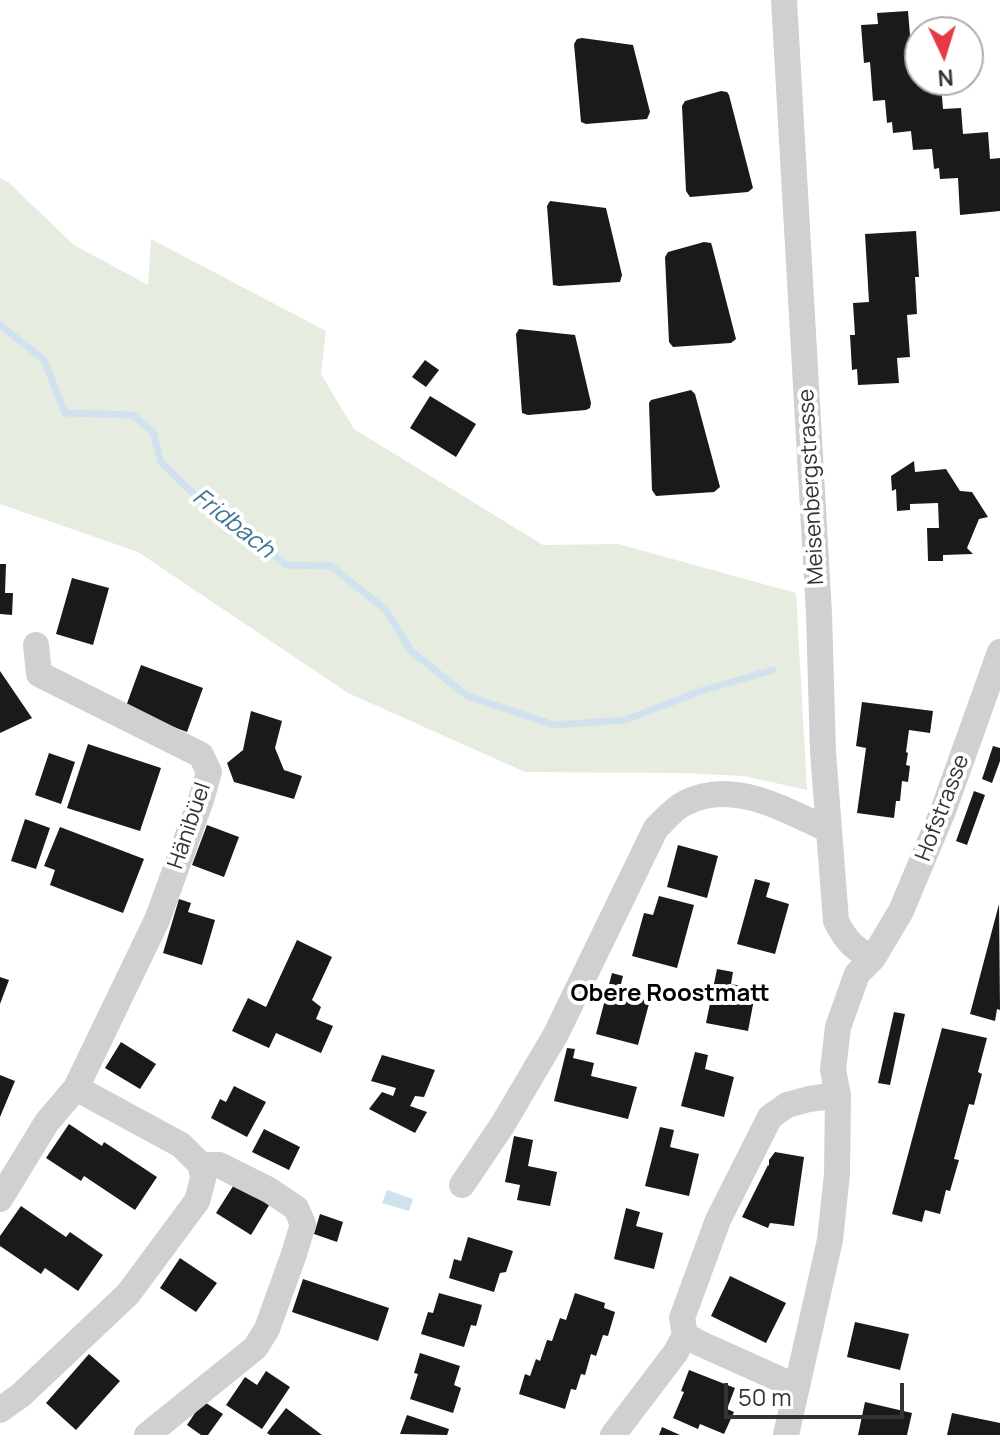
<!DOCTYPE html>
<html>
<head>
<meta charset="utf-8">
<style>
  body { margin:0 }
  #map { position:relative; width:1000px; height:1435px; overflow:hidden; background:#fff; font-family:Manrope,sans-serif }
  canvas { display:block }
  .north { position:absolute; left:904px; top:16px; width:80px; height:80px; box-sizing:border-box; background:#fff; border:2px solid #adadad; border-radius:50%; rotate:176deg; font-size:22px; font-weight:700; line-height:32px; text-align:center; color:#333 }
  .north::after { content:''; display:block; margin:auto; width:28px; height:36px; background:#e63946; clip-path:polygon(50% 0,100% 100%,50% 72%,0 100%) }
  .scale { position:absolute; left:724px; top:1383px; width:180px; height:36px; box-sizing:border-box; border:4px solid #333; border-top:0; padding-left:10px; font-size:24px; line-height:28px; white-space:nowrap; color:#333; -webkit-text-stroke:6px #fff; paint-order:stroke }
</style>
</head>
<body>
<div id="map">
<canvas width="1000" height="1435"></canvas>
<div class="north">N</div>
<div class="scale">50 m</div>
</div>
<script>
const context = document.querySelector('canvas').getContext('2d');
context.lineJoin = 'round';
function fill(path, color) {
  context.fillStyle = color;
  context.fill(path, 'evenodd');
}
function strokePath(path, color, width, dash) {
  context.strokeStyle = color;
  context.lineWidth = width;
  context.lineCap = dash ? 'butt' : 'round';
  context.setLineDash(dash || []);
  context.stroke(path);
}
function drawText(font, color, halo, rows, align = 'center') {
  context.font = font + ' Manrope,sans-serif';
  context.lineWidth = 8;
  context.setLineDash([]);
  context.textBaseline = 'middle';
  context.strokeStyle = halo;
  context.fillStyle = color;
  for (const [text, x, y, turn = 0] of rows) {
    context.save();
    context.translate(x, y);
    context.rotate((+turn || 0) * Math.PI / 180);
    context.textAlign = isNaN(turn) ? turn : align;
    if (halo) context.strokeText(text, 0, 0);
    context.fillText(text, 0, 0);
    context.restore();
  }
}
fill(new Path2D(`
  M0,178L8,182L74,245L148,285L151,239L326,331L321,374L354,429L543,545L618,544L796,593L807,790L744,776L681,773L525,772L348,693L138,552L0,504Z`), '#e6ecdf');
fill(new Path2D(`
  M387,1190L413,1199L409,1211L382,1203Z`), '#cfe2ee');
strokePath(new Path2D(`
  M0,325L44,360L65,413L133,415L153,432L161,462L207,507L263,546L286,565L331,566L386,610L411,651L467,696L554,725L625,720L701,691L773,670`), '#cfe2ee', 7);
fill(new Path2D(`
  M908,11L910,35H917L921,86L941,84L943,109L961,108L963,134L988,132L990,159L1000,158V211L960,215L958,178L940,179L939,168L934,169L932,149L913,150L911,131L893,133L892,122L887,123L885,100L873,101L870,62L864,63L861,25L878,24L877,13Z
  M582,38L633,45L650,112L647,119L586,124L581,122L574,44L577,39Z
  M721,91L727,92L729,95L753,188L748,192L690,197L686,191L682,106L685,101Z
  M550,201L606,208L622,275L620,282L559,286L553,285L547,206Z
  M916,231L919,277H915L917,314L907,315L910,357L897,358L899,383L858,385L857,369L852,370L850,335H855L853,303L869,302L865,234Z
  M704,242L711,243L712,246L736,339L731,343L673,347L669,342L665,257L668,252Z
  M519,329L575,335L591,403L590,408L586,410L528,415L522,413L516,334Z
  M425,360L439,370L426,387L412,377Z
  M691,390L695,394L720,487L714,492L656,496L652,490L649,403L651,400Z
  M430,396L476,424L456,457L410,428Z
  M914,461L915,472L946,469L960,491L972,492L988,517L979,519L967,548L973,554L943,555V561H928L927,528H939L938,503L910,504V510L897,511L896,489L892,491L891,476Z
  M0,564H6L5,593H13L12,615L0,614Z
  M72,578L109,588L93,645L56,634Z
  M141,665L203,688L187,732L125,709Z
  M0,671L32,718L0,733Z
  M862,702L933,711L930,733L909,730L906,752L908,753L906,765L910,766L908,782L902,781L900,801H896L894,818L857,813L866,748L856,746Z
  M251,711L282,721L275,748L284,770L302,776L294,799L234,782L227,763L243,750Z
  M88,744L161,768L140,831L67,808Z
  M993,746L1000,748V761L992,783L982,779Z
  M49,753L75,762L61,804L35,795Z
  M974,791L985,795L967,845L956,841Z
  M25,819L50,828L36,869L11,861Z
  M207,825L239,837L224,877L192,865Z
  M60,827L144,859L123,913L50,885L55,870L44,866Z
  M678,845L718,856L707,898L667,887Z
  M755,879L770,883L766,897L789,904L775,954L737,944Z
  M659,896L694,905L677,968L632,956L644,913L653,915Z
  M179,899L191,903L188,912L215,920L202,965L163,953Z
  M999,904L1000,1010L997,1009L995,1021L970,1014Z
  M297,940L332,957L312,1000L321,1007L316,1019L333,1026L321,1053L276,1033L269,1048L232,1031L248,998L266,1007Z
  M717,969L733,972L731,984L756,989L748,1031L706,1023Z
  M612,973L623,976L619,992L650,1000L638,1045L596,1034Z
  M0,977L9,980L0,1004Z
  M894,1012L905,1014L890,1085L878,1083Z
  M942,1028L987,1038L978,1072L982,1074L974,1105L969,1104L954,1159L959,1160L950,1191L946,1190L940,1214L925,1210L922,1222L892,1214Z
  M121,1042L156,1064L140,1089L105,1068Z
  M567,1048L575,1049L573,1058L594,1063L591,1076L637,1087L628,1119L554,1101Z
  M695,1052L708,1055L705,1069L734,1077L724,1117L681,1106Z
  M382,1055L435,1070L424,1097L415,1096L410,1106L427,1112L415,1133L369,1109L382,1092L393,1096L396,1088L371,1081Z
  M0,1075L15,1081L0,1117Z
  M234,1086L266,1102L247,1137L211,1118L220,1099L226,1102Z
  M69,1124L102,1146L104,1142L157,1177L135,1210L84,1176L81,1181L46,1158Z
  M660,1127L674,1130L670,1147L699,1154L689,1196L645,1186Z
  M264,1129L300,1147L289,1170L252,1152Z
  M514,1136L533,1140L528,1166L557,1172L550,1206L517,1200L520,1185L505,1182Z
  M775,1152L804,1157L794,1226L770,1223L768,1228L742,1217L768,1165L769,1166V1160Z
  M237,1180L271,1202L251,1235L216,1213Z
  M21,1206L66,1237L70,1232L103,1255L78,1291L45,1268L41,1274L0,1246V1236Z
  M626,1208L640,1212L636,1226L663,1233L654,1269L614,1259Z
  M320,1214L343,1222L337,1242L314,1234Z
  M468,1237L513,1251L506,1272L500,1273L494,1292L449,1278L454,1259L461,1261Z
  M180,1258L217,1283L196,1312L160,1288Z
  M730,1276L786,1303L766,1343L711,1316Z
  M303,1279L389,1308L378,1341L292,1312Z
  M439,1293L482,1305L476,1326L471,1325L464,1347L421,1334L428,1312L433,1313Z
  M575,1293L605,1303L604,1308L615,1312L608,1336L603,1335L596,1356L591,1354L585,1375L581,1374L576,1390L571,1389L565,1409L519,1394L525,1374L530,1376L536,1359L540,1361L547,1340L552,1341L560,1318L566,1320Z
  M855,1322L909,1334L900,1370L847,1357Z
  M420,1353L460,1366L454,1385L461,1388L453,1413L410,1399L418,1374L414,1373Z
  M89,1354L120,1381L76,1430L46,1403Z
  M689,1370L735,1388L727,1409L734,1412L724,1434L700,1424L698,1429L673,1418L684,1392L681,1391Z
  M266,1371L290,1387L262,1429L226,1405L245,1377L257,1385Z
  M203,1401L223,1414L208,1435H201L187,1425Z
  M865,1402L912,1413L907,1435H858Z
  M286,1408L322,1435H270L267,1433Z
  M952,1413L1000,1423V1435H947Z
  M407,1415L449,1429L447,1435L400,1434Z
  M662,1427L680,1435H659Z`), '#1a1a1a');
strokePath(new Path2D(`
  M784,0L819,614L823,752L836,921C845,939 854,950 873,958
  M462,1185L503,1124L556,1034L656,828C665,820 674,808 685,803C732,778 785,810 829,830
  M0,1199L47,1122L76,1088L157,920L201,800L209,772L201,755L39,674L36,645
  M685,1335L699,1343L797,1387
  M0,1410L21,1395L128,1294L197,1201L203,1179L201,1165L181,1145L76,1088
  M147,1435L255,1348L267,1329L294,1254L303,1224L296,1208L269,1190L219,1165H201
  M613,1435L676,1352L685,1335L682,1318L718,1220L770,1117L787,1105L809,1099L838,1095
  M786,1435L830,1240L837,1174L838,1095L833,1070L838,1027L857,974L873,958L901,911L943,811L1000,652`), '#d0d0d0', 26);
drawText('22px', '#333', '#fff', [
  ["Meisenbergstrasse",812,487,-93],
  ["Hofstrasse",943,808,-69],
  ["Hänibüel",190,826,-71]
]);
drawText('italic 24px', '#3f7597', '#fff', [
  ["Fridbach",233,524,38]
]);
drawText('bold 24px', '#000', '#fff', [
  ["Obere Roostmatt",670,994]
]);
</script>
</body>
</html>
